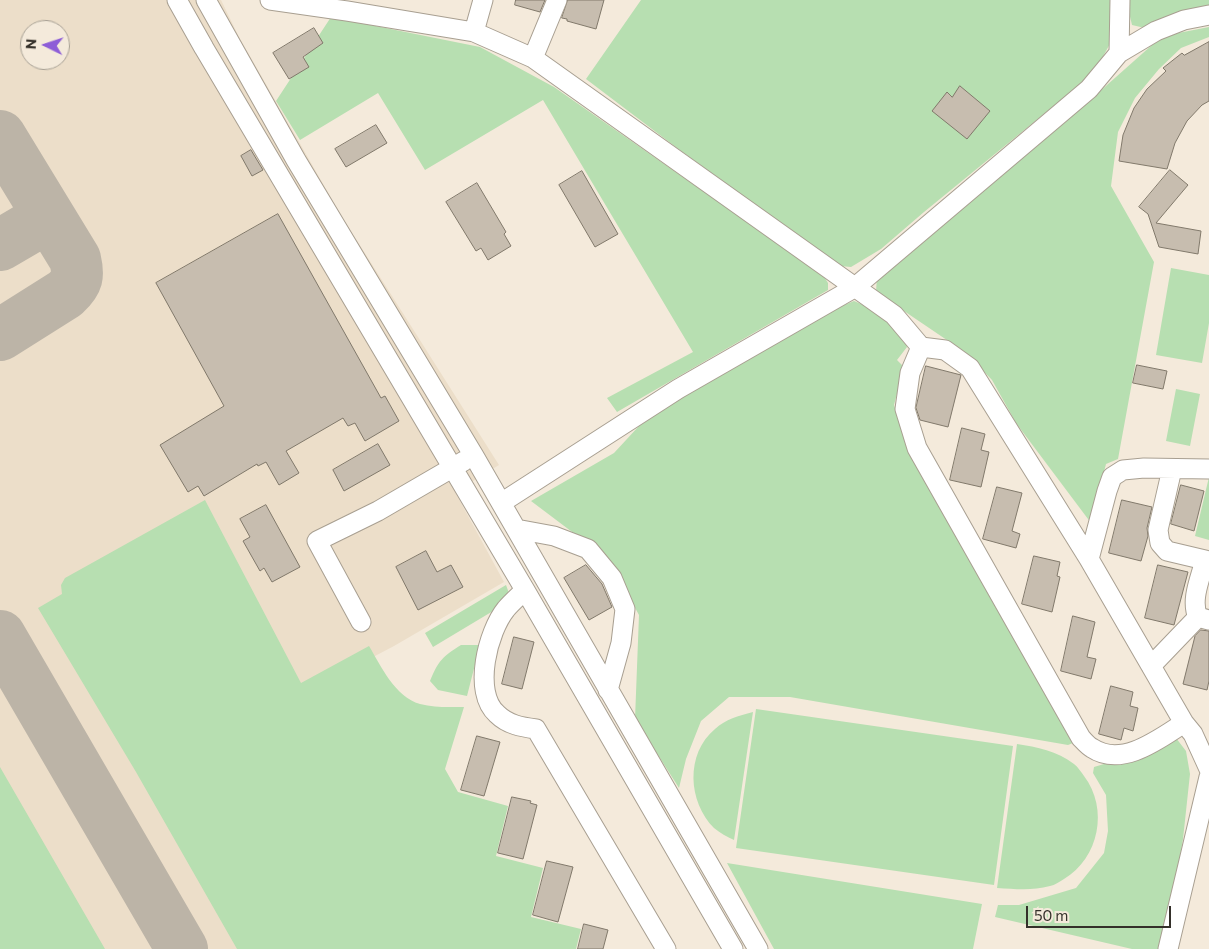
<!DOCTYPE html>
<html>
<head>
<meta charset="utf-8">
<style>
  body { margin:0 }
  #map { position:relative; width:1209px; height:949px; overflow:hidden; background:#f4eadb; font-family:Commissioner,sans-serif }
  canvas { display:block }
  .north { position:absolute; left:20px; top:20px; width:50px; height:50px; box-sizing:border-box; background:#f4eadb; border:1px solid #a7a094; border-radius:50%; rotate:274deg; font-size:14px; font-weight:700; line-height:20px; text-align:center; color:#34302a }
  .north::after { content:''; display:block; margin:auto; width:18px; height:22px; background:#8d5dd7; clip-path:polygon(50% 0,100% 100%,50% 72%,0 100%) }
  .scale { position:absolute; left:1026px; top:906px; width:145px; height:22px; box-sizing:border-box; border:2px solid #34302a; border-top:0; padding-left:6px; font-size:15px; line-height:18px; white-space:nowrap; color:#34302a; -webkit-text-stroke:4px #f4eadb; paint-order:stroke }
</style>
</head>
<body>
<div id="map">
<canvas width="1209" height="949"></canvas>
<div class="north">N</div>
<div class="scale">50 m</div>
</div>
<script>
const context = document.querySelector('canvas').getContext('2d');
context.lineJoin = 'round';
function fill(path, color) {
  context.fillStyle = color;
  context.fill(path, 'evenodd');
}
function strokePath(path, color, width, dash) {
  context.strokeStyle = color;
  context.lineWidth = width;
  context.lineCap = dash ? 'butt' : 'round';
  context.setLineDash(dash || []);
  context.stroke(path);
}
fill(new Path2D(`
  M0,0H221L239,37L342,217L499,465L455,492L504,582L394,646L244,725L373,949H0ZM30,30H60V60H30Z`), '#ecdec9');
fill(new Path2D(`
  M641,0H1118L1112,40L1094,73L924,212L881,249L851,267L840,266L677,148L586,79Z
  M1126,0H1209V11L1149,29L1132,25Z
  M331,17L480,47L554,87L823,275L828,283V290L617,412L607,398L693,352L543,100L425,170L378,93L300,140L276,101Z
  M1209,27V37L1181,48L1159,69L1135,98L1118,132L1111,186L1154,262L1118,459L1106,464L1091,523L1016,423L992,380L966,353L876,292L877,277L902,252L1062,125L1152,45L1168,35Z
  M1171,268L1209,275V323L1202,363L1156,355Z
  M854,301L875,310L902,332L907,347L897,360L904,367L894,405L911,455L1073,743L1068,745L790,697H729L701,721L686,759L679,788L635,719L639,615L608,559L531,501L614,453L639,426L730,366L837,308Z
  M1176,389L1200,394L1190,446L1166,441Z
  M1209,477V540L1195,536Z
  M205,500L301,683L369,646C381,666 395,697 420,704C435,708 449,707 464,707L445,769L458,792L508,806L496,856L543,868L531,917L581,929L576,949H237L136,772L38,608L62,594L61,585L65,578Z
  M506,585L510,596L508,602L433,647L425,633Z
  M461,645H480L467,696L438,690L430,681C438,661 443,656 461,645Z
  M756,709L1013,746L994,885L736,848Z
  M753,712L734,840C727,837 720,833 714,828C688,802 685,754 715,729C726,719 738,716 753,712Z
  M1176,738L1186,751L1190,774L1183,839L1175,887L1158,949H1132L995,917L998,905H1019L1076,888L1104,853L1108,831L1106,795L1093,773L1094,767L1104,764L1119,765Z
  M1017,744C1037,747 1057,751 1074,764C1078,767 1081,772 1084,776C1109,809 1099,858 1064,879C1059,882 1055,885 1050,886C1032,891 1015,889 997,888Z
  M0,767L105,949H0Z
  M727,863L982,904L973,949H774Z`), '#b7dfb1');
strokePath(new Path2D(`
  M0,136L75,259C79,276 78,282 65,294L0,335
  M0,245L36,224L52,222
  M0,636L182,949`), '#bcb4a7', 52);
const building = new Path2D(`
  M516,0H545L540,12L515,5Z
  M568,0H604L596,29L567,21V19L562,18Z
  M314,28L323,43L303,57L309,67L289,79L273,53Z
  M1209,42V101L1202,105L1187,121L1175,143L1167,169L1119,161L1123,135L1134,108L1147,89L1166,71L1163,68L1182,53L1184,55Z
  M960,86L990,111L967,139L932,111L947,92L952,97Z
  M376,125L387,143L346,167L335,149Z
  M251,150L263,170L252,176L241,156Z
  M1170,170L1188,185L1156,223L1201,231L1198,254L1159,247L1148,214L1139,207Z
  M582,171L618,234L595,247L559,185Z
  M477,183L506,232L504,234L511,246L488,260L481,248L476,251L446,202Z
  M278,214L381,398L385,396L399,421L365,441L355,423L348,426L343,418L286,451L299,473L279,485L266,462L258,466L257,464L204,496L198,486L188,492L160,445L224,406L156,283Z
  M1137,365L1167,371L1163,389L1133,383Z
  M926,366L961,375L948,427L920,420L916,408Z
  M962,428L985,434L981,450L989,452L981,487L950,480Z
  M378,444L390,465L344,491L333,470Z
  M1181,485L1204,491L1194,531L1171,524Z
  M997,487L1022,493L1012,531L1020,534L1016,548L983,539Z
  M1122,500L1152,507L1147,528L1148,536L1141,561L1109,553Z
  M266,505L300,567L272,582L264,568L260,571L243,541L250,537L240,519Z
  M426,551L437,572L451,565L463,587L418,610L396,567Z
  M1034,556L1060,562L1057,576L1060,577L1052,612L1022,604Z
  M586,565L602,584L612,607L589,620L564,578Z
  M1158,565L1188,572L1174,625L1145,618Z
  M1073,616L1095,622L1087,657L1096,659L1091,679L1061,671Z
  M1201,630L1209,631V681L1207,690L1183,684L1195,636Z
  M514,637L534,642L522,689L502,684Z
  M1111,686L1133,692L1130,706L1138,708L1133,731L1124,728L1121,740L1099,734Z
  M477,736L500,742L484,796L461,790Z
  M512,797L531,801L530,803L537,805L523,859L498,853Z
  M547,861L573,867L558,922L533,915Z
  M584,924L608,930L603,949H578Z`);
fill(building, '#c7bdaf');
strokePath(building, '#81796b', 1);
const minor = new Path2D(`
  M177,0L204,48L525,590L733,949
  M206,0L296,160L474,456L758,949
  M270,0L347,11L474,32L533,58L894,315L921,347L945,350L970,368L1089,559L1184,723L1193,734L1209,769
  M474,32L483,0
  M1119,53L1156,31L1184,20L1209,15
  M533,58L557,0
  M921,347L910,373L905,409L917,448L1081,738C1084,741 1088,746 1092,748C1122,768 1159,739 1184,723
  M1172,469L1158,530L1160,543L1167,551L1205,560C1201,577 1190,600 1198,617L1209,620
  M501,503L678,389L854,288L1089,89L1119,53L1120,0
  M516,529L554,536L588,549L612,578L625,609L621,643L608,690
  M1089,559L1107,491L1112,477L1123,470L1144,468L1209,469
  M525,590C519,596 512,602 506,609C488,631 472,692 497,714C508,725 522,727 536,729L666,949
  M361,622L317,541L378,511L464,461
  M1151,666L1198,617
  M1168,949L1209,777`);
strokePath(minor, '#a89f91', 21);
strokePath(minor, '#fff', 19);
</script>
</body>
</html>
